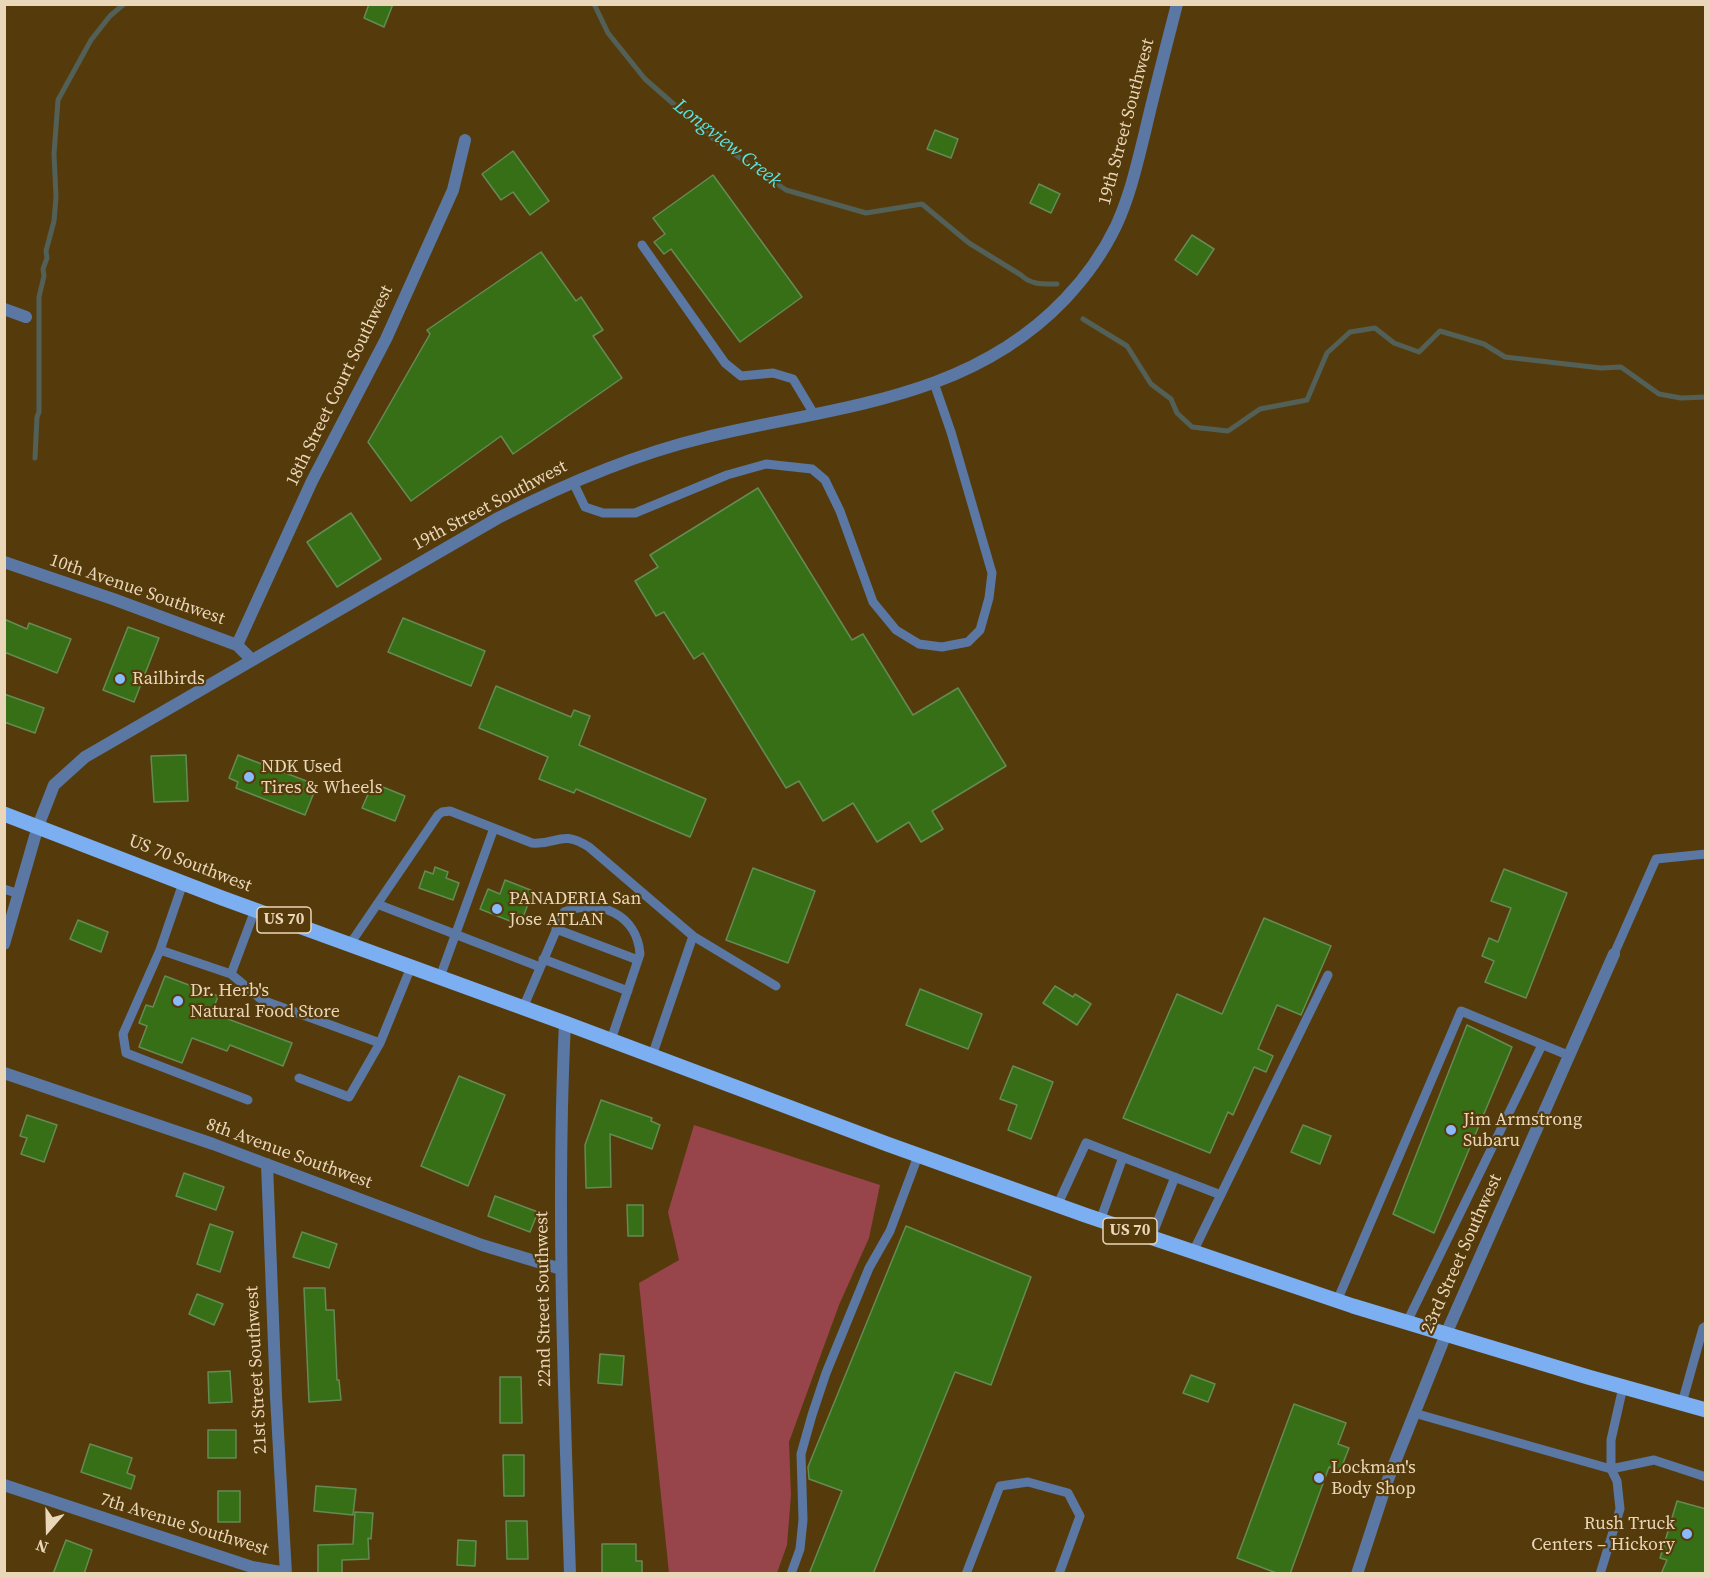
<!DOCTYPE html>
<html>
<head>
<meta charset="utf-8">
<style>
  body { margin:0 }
  #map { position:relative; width:1710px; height:1578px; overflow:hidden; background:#553b0b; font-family:"Source Serif 4",serif }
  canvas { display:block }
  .frame { position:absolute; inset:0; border:6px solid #ead6b9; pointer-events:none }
  .north { position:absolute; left:18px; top:1500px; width:60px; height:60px; -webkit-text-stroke:4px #553b0b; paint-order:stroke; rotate:200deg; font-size:16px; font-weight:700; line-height:24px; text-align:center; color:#ead6b9 }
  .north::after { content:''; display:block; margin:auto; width:21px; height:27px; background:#ead6b9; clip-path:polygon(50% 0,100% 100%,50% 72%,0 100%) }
</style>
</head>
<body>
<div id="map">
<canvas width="1710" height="1578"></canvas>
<div class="frame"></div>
<div class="north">N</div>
</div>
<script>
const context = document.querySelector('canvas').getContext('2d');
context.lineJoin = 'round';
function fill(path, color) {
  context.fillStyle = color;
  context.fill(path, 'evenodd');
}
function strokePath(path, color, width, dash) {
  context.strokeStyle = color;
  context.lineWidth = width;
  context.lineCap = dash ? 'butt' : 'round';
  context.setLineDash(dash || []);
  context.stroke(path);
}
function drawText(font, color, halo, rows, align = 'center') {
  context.font = font + ' "Source Serif 4",serif';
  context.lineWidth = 4.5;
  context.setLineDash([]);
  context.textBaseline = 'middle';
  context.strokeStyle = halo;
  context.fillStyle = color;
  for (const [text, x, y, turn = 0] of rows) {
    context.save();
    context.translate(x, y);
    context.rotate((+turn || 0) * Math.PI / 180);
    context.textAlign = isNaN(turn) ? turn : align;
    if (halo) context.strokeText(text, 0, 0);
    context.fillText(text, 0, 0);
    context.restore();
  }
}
fill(new Path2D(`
  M694,1125L880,1185L869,1238L839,1305L789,1442L791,1495L787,1545L777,1573H669L639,1283L679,1260L668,1212Z`), '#97444b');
strokePath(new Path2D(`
  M594,4L608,33L645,79L717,142L786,190L866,213L922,204L969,243L1021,275C1031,285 1043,284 1057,284
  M1083,319L1127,346L1151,384L1171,399L1177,413L1192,427L1228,431L1260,409L1307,400L1327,353L1350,332L1375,328L1394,343L1419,352L1440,331L1484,344L1505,357L1601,368L1621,367L1659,394L1681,398L1706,397
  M35,458L37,417L39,412V297L44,276L43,269L47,258L46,251L54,221L56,197L54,154L58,100L91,40L110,16L124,4`), '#536058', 5);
const building = new Path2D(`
  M369,4H393L384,27L364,18Z
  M935,130L958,139L951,158L927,149Z
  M513,151L549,201L530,215L513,192L501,200L482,174Z
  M713,175L802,297L740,342L671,249L664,254L654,242L665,234L653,218Z
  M1039,184L1060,194L1051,213L1030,203Z
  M1192,235L1214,249L1197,275L1175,260Z
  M541,252L576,301L581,297L603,330L593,336L622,378L513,454L501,436L411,501L368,442L430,334L427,330Z
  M758,488L852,640L863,634L913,715L958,688L1006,766L932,811L943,829L921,842L909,822L877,842L853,803L823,821L799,781L786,788L703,653L694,659L664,612L656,616L635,581L658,567L650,555Z
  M351,513L381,559L337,587L307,542Z
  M403,618L485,651L471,686L388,652Z
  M4,619L27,629L29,623L71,639L57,673L4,652Z
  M128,627L159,638L134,702L103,690Z
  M496,686L571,717L574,710L590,716L579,745L706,799L690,837L576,789L574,793L539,779L548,757L479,728Z
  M4,694L44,708L35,733L4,722Z
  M186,755L188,801L154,802L151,756Z
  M238,755L317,785L305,815L236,788L238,782L229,778Z
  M373,783L405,796L395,821L362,808Z
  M435,867L448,872L446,878L459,883L453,900L419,888L425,871L433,874Z
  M753,868L815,891L788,963L726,940Z
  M1504,869L1567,893L1526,998L1485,982L1494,961L1482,956L1489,938L1498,942L1511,908L1491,901Z
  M505,880L533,891L520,925L480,909L488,889L500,894Z
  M1264,918L1331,946L1301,1015L1277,1005L1258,1049L1273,1056L1266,1072L1254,1067L1233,1115L1228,1112L1210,1153L1123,1118L1177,994L1222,1014Z
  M78,920L108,932L101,952L70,939Z
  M165,976L218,996L212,1013L292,1043L283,1066L230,1045L227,1051L192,1038L182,1063L139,1047L147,1026L139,1023L146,1005L153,1007Z
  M1055,986L1073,997L1075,994L1091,1004L1077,1025L1043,1003Z
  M920,989L982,1014L968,1049L906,1025Z
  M1467,1025L1512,1047L1434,1233L1393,1214Z
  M1013,1066L1053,1082L1031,1139L1008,1130L1017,1105L1000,1099Z
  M459,1076L505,1095L468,1186L421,1166Z
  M601,1100L652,1118L651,1121L660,1125L652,1149L610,1134L611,1187L586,1188L585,1145Z
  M27,1115L57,1125L44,1162L21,1154L27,1138L20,1136Z
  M1303,1125L1331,1136L1320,1164L1291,1152Z
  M184,1173L224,1187L216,1210L176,1196Z
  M495,1196L538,1212L530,1232L488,1216Z
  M627,1205H643V1236H628Z
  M210,1224L233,1232L220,1272L197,1264Z
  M906,1226L1031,1277L991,1385L955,1372L873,1574H809L842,1491L809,1479L808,1467Z
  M302,1232L337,1244L329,1268L293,1257Z
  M304,1288H325L326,1310H334L337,1380H339L341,1400L309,1402Z
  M197,1294L223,1304L214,1325L189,1314Z
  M600,1354L624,1356L622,1385L598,1383Z
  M230,1371L232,1402L209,1403L208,1372Z
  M1191,1375L1215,1384L1208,1402L1183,1393Z
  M500,1377H521L522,1423H500Z
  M1294,1404L1346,1423L1338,1444L1349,1448L1340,1471L1329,1467L1290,1574H1279L1237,1558Z
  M208,1430H236V1458H208Z
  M90,1444L132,1458L127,1473L135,1476L131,1489L81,1472Z
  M503,1455H524V1496H504Z
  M316,1486L356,1489L353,1515L314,1511Z
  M218,1491H240V1522H218Z
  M1677,1501L1706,1509V1574H1661L1667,1560L1660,1558Z
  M355,1512L373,1513L371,1539L368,1538L369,1559L342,1560V1574H318V1545L353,1544Z
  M506,1521H527L528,1559H507Z
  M66,1540L92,1550L84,1574H53Z
  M458,1540L476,1541L475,1566L457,1565Z
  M602,1544H636V1561H642V1574H602Z`);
fill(building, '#376f16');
strokePath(building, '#658b55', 1.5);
strokePath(new Path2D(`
  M642,245L725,363L741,376L773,373L793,379L814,414
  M573,482L585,507L603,513H635L727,475L766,464L812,469L825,480L840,511L873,602L896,630L919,644L942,647L968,642L980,630L989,598L992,573L951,432L934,383
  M183,883L160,950L231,974
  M4,889L19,894
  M377,904L540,967
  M255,910L231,974L262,1000L380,1043L411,967
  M556,929L638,960
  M350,944L438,815L442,812L450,811L532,843C559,845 560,829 589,847L693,936
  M160,950L123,1034L126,1053L248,1100
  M1614,954L1656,859L1706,854
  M543,959L628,991
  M440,977L494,828
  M523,1008L564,912C599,898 637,914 640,954L611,1040
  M652,1056L693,936L776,986
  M299,1078L349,1097L380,1043
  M1057,1206L1086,1143L1221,1195
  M1100,1221L1123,1157
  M1151,1238L1175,1177
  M1193,1252L1328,975
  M1337,1301L1461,1011L1570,1056
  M1407,1322L1542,1045
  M1682,1403L1703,1328L1706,1326
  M1414,1413L1611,1469L1654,1460L1706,1477
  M791,1574L800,1549L803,1520L801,1454L812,1415L826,1373L869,1268L890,1231L918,1156
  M966,1574L1000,1486L1028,1482L1068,1493L1080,1516L1059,1574
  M1600,1574L1620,1509L1617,1481L1611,1469V1440L1623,1387`), '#5a78a3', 9);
strokePath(new Path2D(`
  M4,309L26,317
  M4,562L113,599L237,645L252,660
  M237,645L312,481L386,339L453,190L465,140
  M4,944L38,826
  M565,1023C556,1207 564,1390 570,1574
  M4,1073L213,1144L482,1245L561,1269
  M267,1164L276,1397L286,1574
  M4,1485L252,1567L286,1573
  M1357,1574L1387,1482L1446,1334L1614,954`), '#5a78a3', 12);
strokePath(new Path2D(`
  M38,826L54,785L85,757L498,518C563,485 632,455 703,438C832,406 967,402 1065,299C1085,278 1103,253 1116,226C1130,196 1137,164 1145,132C1155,89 1166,47 1177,4`), '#5a78a3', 12);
strokePath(new Path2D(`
  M4,814L222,898L565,1023L887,1144L1085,1215L1353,1306L1588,1377L1706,1410`), '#7caef2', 15);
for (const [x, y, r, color] of [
  [120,679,6,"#8abafc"],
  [249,777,6,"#8abafc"],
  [497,909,6,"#8abafc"],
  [178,1001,6,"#8abafc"],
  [1451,1130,6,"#8abafc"],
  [1319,1478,6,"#8abafc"],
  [1687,1534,6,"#8abafc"]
]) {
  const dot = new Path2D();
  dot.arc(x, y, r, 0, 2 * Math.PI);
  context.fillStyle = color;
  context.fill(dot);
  strokePath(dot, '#553b0b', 2);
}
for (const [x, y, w] of [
  [284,920,54],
  [1130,1231,54]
]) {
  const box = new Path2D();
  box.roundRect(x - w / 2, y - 13, w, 26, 4.5);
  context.fillStyle = '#553b0b';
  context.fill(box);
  strokePath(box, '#ead6b9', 1.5);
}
drawText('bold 16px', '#ead6b9', null, [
  ["US 70",284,920],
  ["US 70",1130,1231]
]);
drawText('18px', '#ead6b9', '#553b0b', [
  ["19th Street Southwest",1127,122,-75],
  ["18th Street Court Southwest",340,386,-64],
  ["19th Street Southwest",490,506,-28],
  ["10th Avenue Southwest",137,590,19],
  ["US 70 Southwest",190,864,21],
  ["8th Avenue Southwest",289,1154,20],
  ["23rd Street Southwest",1462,1254,-66],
  ["22nd Street Southwest",544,1299,-91],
  ["21st Street Southwest",257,1370,-93],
  ["7th Avenue Southwest",184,1525,17]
]);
drawText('18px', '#ead6b9', '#553b0b', [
  ["Railbirds",132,679],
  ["NDK Used",261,767],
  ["Tires & Wheels",261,788],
  ["PANADERIA San",509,899],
  ["Jose ATLAN",509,920],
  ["Dr. Herb's",190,991],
  ["Natural Food Store",190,1012],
  ["Jim Armstrong",1463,1120],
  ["Subaru",1463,1141],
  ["Lockman's",1331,1468],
  ["Body Shop",1331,1489],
  ["Rush Truck",1675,1524,"right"],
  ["Centers – Hickory",1675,1545,"right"]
], 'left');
drawText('italic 20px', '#59e3e5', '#553b0b', [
  ["Longview Creek",727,144,38]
]);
</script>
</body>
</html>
